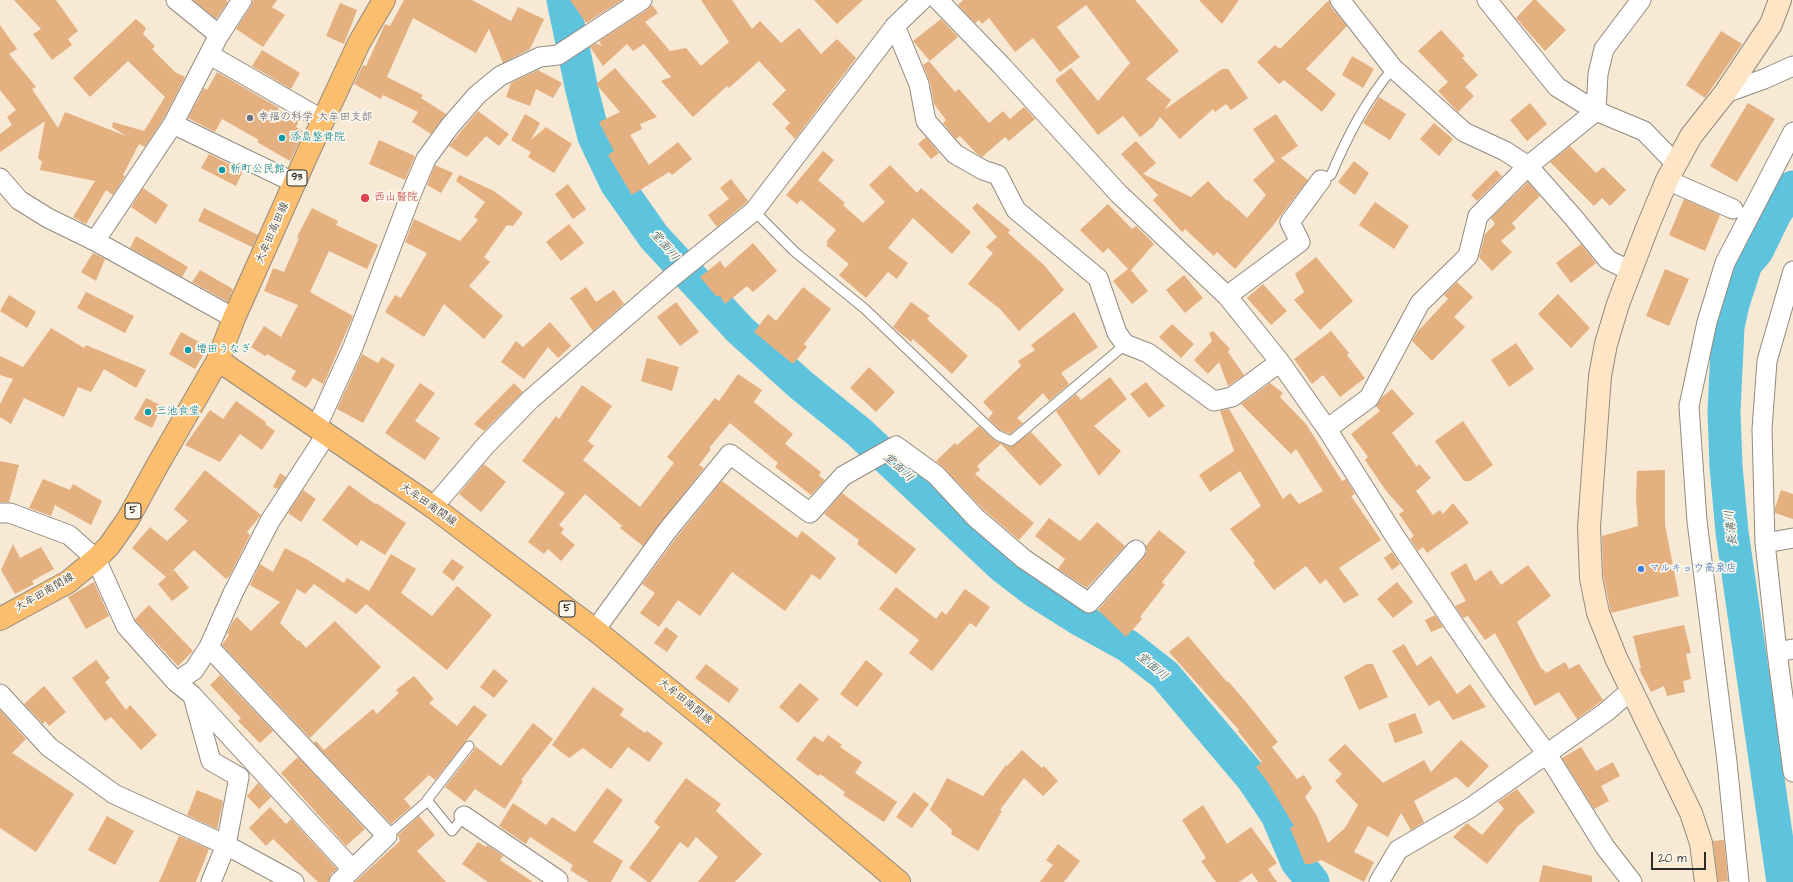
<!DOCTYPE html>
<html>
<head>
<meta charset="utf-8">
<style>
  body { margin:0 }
  #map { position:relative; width:1793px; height:882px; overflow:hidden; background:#f7e9d4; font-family:"Architects Daughter",sans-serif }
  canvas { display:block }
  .scale { position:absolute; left:1651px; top:852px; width:55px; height:18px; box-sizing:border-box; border:2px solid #2b2b2b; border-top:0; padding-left:5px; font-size:12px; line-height:14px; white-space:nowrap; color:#2b2b2b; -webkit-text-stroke:3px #fbf7ec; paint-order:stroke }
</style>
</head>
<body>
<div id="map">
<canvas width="1793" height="882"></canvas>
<div class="scale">20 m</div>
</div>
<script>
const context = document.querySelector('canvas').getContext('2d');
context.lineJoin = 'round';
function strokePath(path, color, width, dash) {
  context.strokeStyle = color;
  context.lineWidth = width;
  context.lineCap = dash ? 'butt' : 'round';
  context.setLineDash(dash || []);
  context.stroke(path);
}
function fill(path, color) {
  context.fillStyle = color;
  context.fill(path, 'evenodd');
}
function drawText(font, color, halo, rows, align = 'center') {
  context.font = font + ' "Architects Daughter","Klee One",sans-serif';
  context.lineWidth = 3.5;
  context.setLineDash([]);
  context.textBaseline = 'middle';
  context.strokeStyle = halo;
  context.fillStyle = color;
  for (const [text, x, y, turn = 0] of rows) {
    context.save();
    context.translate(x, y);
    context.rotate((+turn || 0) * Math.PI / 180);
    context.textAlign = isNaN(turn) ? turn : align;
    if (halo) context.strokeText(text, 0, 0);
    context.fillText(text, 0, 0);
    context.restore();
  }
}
strokePath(new Path2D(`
  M563,0L582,90L594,137L616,183L654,237L740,330L801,385L859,432L1003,567L1033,590L1079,619L1128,646L1165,675L1252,778L1277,815L1297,862L1313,882
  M1783,882L1732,532L1726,466L1724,412L1728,327L1733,304L1746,264L1757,251L1775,214L1793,187`), '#5ec3dc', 33);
fill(new Path2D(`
  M14,0H56L78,31L68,39L72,45L52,60L33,34L41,29Z
  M193,0H226L228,2L216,19Z
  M253,0H277L272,7L285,15L263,47L236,29L251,6Z
  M404,0H472L511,21L518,7L544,19L530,49L503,63L489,29L476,53L413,18L387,77L423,95L421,98L446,114L431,134L412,122L418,112L383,95L381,99L354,84L363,65L366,66L385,24L390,26Z
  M570,0H622L586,23Z
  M701,0H732L752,29L760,21L781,43L799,28L821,54L837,39L856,58L795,139L785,128L790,123L772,104L786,90L759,61L729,88L727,86L693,117L661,81L671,77L644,44L633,51L627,44L603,66L590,47L596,43L602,46L599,41L648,9L652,5L658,13L645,22L670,51L686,48L701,66L729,42Z
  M814,0H863L837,24Z
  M963,0H1135L1179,51L1146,79L1171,100L1164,110L1222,69H1228L1248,98L1231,110L1226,104L1215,112L1213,109L1180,139L1160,117L1153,127L1140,137L1123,116L1098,135L1055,80L1071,68L1098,101L1130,63L1086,5L1057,27L1080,57L1060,72L1033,38L1015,52L989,18L982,24L979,20L975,23L958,5Z
  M1199,0H1239L1222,24Z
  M1329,0L1331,7L1347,26L1306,69L1336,94L1322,112L1284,80L1279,84L1257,62L1275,45L1280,49Z
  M1533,0H1536L1566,30L1545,51L1516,18Z
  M340,3L357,10L344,44L326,36Z
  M136,19L146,28L143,34L155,46L152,49L175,72L185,77L164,118L145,147L139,144L123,175L125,176L113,195L106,190L86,224L73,217L95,181L40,170L42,162L38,158L45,121L0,152V134L12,125L7,117L16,110L0,90V25L17,49L9,54L36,87L32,89L58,128L65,112L126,136L112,127L113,122L144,131L165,97L128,61L90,97L73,78Z
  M941,19L958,37L930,61L913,41Z
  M1441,30L1465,56L1462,58L1478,75L1465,87L1474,96L1458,112L1438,91L1448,82L1418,51Z
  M1721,31L1742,44L1705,98L1686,85Z
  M262,50L300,73L291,89L252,66Z
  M1352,56L1374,69L1363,88L1342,75Z
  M929,61L955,92L959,89L989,123L1003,111L1010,119L1024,107L1035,119L1009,141L1005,137L982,157L976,153L960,136L956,139L943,123L946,120L934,104L930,82L923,65Z
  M615,68L657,117L640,124L642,129L630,135L649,165L678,142L692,159L672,175L669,172L632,195L608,155L614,151L599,122L620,112L596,84Z
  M538,70L562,83L553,98L536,89L530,106L506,97L511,83Z
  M217,72L279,108L278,110L299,121L296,127L304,132L290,161L257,142L259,140L222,119L215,132L188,118L204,88L207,90Z
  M1379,97L1406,114L1390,140L1363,123Z
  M1530,103L1547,124L1527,141L1510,120Z
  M1748,103L1775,119L1737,182L1710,166Z
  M478,111L509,134L499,146L486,136L467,157L449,146Z
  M525,114L540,123L531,140L546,127L572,144L554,173L528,157L531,152L511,140Z
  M1276,114L1298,146L1281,158L1308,180L1271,228L1235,269L1217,252L1214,256L1185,229L1182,232L1153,200L1158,195L1121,154L1136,141L1156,163L1143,174L1191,197L1208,181L1227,201L1228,200L1247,218L1266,195L1253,180L1275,161L1253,129Z
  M1434,123L1453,139L1439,156L1420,139Z
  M926,137L939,153L931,159L918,144Z
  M379,140L415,156L405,180L369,164Z
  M1570,146L1596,173L1603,167L1626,190L1610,206L1602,198L1594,206L1550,162Z
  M823,151L834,160L818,180L845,203L843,205L863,223L885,202L869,185L890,165L917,193L921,188L971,232L952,254L913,218L888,248L908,263L897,279L888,272L866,298L839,275L849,264L826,245L828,243L826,242L836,230L801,200L797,204L786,195Z
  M209,154L243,171L236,186L201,168Z
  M1354,161L1369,173L1355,195L1338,182Z
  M435,165L453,173L441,193L427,185Z
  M1496,170L1502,176L1477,201L1471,195Z
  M459,175L494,191L523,213L513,226L507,225L484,257L490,262L469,286L503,316L484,339L444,304L424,337L385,312L395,295L401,298L427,253L405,242L414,219L460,241L478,220L474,217L485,202L456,181Z
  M731,179L748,201L717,227L708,215L729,199L720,188Z
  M1528,182L1540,196L1512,223L1516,228L1501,241L1512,252L1492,271L1479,257L1485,234L1495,224L1491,218Z
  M568,184L586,209L573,219L555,194Z
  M143,188L168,205L156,224L131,207Z
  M1684,199L1720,215L1705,251L1669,235Z
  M1375,202L1409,226L1394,249L1359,225Z
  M977,203L1010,230L1008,233L1045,266L1064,290L1019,331L1000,309L968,284L993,253L986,247L997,237L972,208Z
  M1108,204L1132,229L1136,226L1154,244L1131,270L1148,291L1132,304L1113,281L1128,269L1108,248L1103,253L1080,230Z
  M204,208L258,235L252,247L198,221Z
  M312,208L338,221L336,225L378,245L367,269L329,251L310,292L353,316L319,395L323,384L313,378L306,388L291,379L296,371L267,354L265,356L251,347L264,326L281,337L298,305L264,291L273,268L284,272L299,238L297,237Z
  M569,224L584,243L561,261L546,242Z
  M136,236L188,267L182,277L130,248Z
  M753,243L777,271L753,292L747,286L725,304L720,296H716L700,277L720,261L725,268Z
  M1581,244L1596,263L1571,283L1556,263Z
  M93,253L105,259L96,281L81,272Z
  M1316,257L1353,301L1320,330L1294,300L1304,292L1295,274Z
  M1665,269L1689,279L1669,326L1646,316Z
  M200,270L233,289L228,302L192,282Z
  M1184,275L1203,298L1185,313L1166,290Z
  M1457,282L1473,297L1454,317L1465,327L1432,361L1412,341L1418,331L1448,299L1444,295Z
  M1263,284L1287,311L1271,325L1247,298Z
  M586,287L596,302L614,290L624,304L593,331L570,298Z
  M803,287L831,309L804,344L807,347L793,364L754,332L768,314L776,321Z
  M86,292L134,316L125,333L77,308Z
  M1558,294L1590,328L1571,348L1538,314Z
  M9,295L36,312L27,328L0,311Z
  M676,302L699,332L680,346L657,317Z
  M911,302L930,316L927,319L968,356L952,374L913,339L911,342L893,327Z
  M1074,312L1098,347L1061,373L1069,384L1049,401L1043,393L1017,418L1023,423L1010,434L1000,430L988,418L993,413L983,402L1021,366L1018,361L1035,350L1031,345Z
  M550,322L571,346L558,358L548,347L524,379L501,362L516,341L523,347Z
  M1172,324L1194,344L1181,358L1159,337Z
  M51,328L84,348L86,345L146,370L136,388L104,369L91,392L78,387L64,417L24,398L11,424L0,417V404L13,379L0,375V356L23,367Z
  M1213,331L1230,349L1228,352L1244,375L1228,386L1219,362L1208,374L1194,360L1212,341L1209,333Z
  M1331,331L1349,353L1347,355L1365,378L1340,397L1323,375L1312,384L1294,359Z
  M181,332L208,347L195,369L169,354Z
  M1516,343L1534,369L1509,387L1491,360Z
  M362,354L378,363L382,357L395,365L363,423L337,409Z
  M647,358L679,367L672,391L641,381Z
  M869,367L895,392L876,412L850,388Z
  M738,374L762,390L754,402L793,434L785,444L821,472L819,476L825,480L811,495L775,467L778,463L730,423L709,448L711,449L699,465L704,468L643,546L620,528L622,526L585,494L559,525L564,529L561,533L575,545L561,561L548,549L544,554L528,542L565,493L522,461L556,416L559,419L582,385L612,406L588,441L594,446L583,460L640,507L674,463L667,457L715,398L719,401Z
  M1110,377L1127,399L1094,426L1121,451L1099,476L1056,411L1076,394L1081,400Z
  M1146,382L1165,406L1149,418L1130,394Z
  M420,383L435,393L415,421L440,438L425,460L385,433Z
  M514,383L523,392L484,431L474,424Z
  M1270,383L1283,393L1280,397L1306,424L1342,481L1346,479L1355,494L1351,496L1381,540L1339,568L1359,595L1344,603L1326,579L1320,584L1306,566L1274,590L1253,563L1255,561L1230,529L1261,506L1240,471L1210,492L1199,475L1234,451L1220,411L1229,409L1283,499L1290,493L1299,504L1323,491L1296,449L1291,454L1241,404Z
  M1392,389L1414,414L1392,433L1417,467L1419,464L1431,478L1416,491L1433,515L1440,510L1443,514L1453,503L1469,523L1427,553L1423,547L1418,551L1410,539L1414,536L1399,514L1404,511L1387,492L1365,460L1368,457L1351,434L1380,411L1376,406L1382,397Z
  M146,398L162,406L152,428L134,419Z
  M236,401L266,422L265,424L275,431L262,450L240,434L220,462L185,445L210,410L223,419Z
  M1463,421L1493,465L1470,481H1464L1435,441Z
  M979,426L994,440L1011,447L1031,432L1062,465L1040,486L1001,444L977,466L980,470L975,474L1034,523L1019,540L984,510L944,468L936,461L955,443L957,445Z
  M0,461L19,465L9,502H0Z
  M484,464L506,482L481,512L459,494Z
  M205,470L261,515L247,532L250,535L230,575L226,579L194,550L166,577L132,548L150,527L167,541L188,521L174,509Z
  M1665,470V525L1679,596L1611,613L1603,574L1602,536L1638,526L1636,498L1637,471Z
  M280,473L286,477L278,489L273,487Z
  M43,479L70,490L73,484L102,501L91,525L55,505L51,516L29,508Z
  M722,481L797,538L802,531L836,558L820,580L812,574L785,611L732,572L700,616L678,600L659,627L640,613L655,593L642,584L676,538Z
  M349,485L375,504L376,503L406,523L385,555L361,540L357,546L322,520Z
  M303,490L316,499L301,522L288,513Z
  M1781,490L1793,494V519L1775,513V508Z
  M842,493L916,549L896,574L857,544L859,540L824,514Z
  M1049,518L1080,541L1097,522L1125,546L1087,588L1058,569L1065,559L1035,536Z
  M1159,530L1186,552L1162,582L1165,585L1140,617L1142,619L1126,637L1098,610L1144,557L1147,552L1146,546Z
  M13,544L20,558L41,547L54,569L32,581L34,584L15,594L1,570Z
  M285,548L308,560L344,583L347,578L369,591L391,554L416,569L401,593L432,616L457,586L492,615L447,670L366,604L356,614L314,584L305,594L297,589L280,623L298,641L299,640L306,648L335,621L381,667L310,738L222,645L229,635L227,633L233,621L237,617L251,631L280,602L250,585L260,564L273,572Z
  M1392,552L1400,564L1392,570L1384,558Z
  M452,559L464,567L453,581L442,572Z
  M1466,563L1475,581L1491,570L1501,585L1528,565L1551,596L1517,622L1542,670L1543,669L1546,673L1565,662L1569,669L1579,664L1603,700L1577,719L1559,692L1535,706L1495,633L1485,640L1468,616L1463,618L1455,606L1466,601L1450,573Z
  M174,570L189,588L172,601L158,584Z
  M94,582L109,616L86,629L68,597Z
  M1397,582L1413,602L1393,618L1377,599Z
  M896,587L936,619L942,611L946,615L965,589L990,607L976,627L970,623L932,671L909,653L919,640L879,609Z
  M149,605L193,651L178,666L135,620V619Z
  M1435,615L1443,627L1431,632L1425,620Z
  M1684,625L1691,653L1686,654L1691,679L1683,681L1685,692L1667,696L1664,686L1651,692L1639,669L1641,668L1633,636Z
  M666,627L678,636L667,652L654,643Z
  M1188,636L1227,682L1228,681L1246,702L1278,742L1272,747L1297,779L1304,775L1312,788L1305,797L1317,816L1328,843L1345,828L1358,805L1335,781L1342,774L1328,760L1345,744L1383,783L1424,760L1431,772L1461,740L1489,766L1468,788L1456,777L1414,801L1424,822L1411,830L1401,813L1388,837L1368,826L1354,852L1374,862L1364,882L1321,860L1311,864H1305L1290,828L1294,826L1267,781L1256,767L1262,762L1238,731L1239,730L1169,652Z
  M1404,644L1417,666L1431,656L1457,694L1470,684L1486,707L1453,720L1439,700L1429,706L1392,651Z
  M96,660L110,678L105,682L126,710L130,705L157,735L141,750L111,717L105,721L72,678Z
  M866,660L883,674L857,707L840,694Z
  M706,664L739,689L729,703L695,678Z
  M1367,664H1373L1388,697L1359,710L1344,677Z
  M494,669L508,681L494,698L480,687Z
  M220,675L273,731L260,743L238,721L241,718L210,685Z
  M414,676L434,699L429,703L457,726L474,705L487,715L435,780L429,775L404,799L411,807L391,824L314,743L316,741L324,750L373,709L377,714L399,693L396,690Z
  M800,683L819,699L798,723L779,707Z
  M44,686L66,712L49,726L45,721L43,724L24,704Z
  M593,687L624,709L620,715L645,733L647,731L663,743L649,762L628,747L611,769L583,748L569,758L552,745Z
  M0,710L26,739L12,753L74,794L36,852L0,828Z
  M1415,713L1423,733L1395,743L1388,724Z
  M533,723L553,739L521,780L523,781L505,809L475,789L465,802L445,787L474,750L475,746L501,766Z
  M828,735L842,745L840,747L862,762L855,773L897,802L884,822L843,795L845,792L820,774L818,776L796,759L814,736L823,742Z
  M1581,747L1596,771L1613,762L1620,776L1601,786L1609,801L1594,809L1562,758Z
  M1022,750L1042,768L1044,766L1058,781L1043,796L1024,778L1000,810L1002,811L978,851L951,834L952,830L930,810L947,778L983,796L1006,765L1007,766Z
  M298,757L365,829L346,846L281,773Z
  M686,778L721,804L716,811L762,854L735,882H698L718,857L696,837L688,848L680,842L651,882H648L629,868L660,827L654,822Z
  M258,783L271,797L259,809L247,796Z
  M607,788L623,800L593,842L623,861L611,882H589L570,870L573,865L530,837L526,844L499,826L513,803L546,825L552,817L575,832Z
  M1517,789L1535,812L1518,826L1487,864L1453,837L1467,823L1482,835L1504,809L1498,802Z
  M197,790L223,801L217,829L187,815Z
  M914,792L929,804L912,828L896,817Z
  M1203,805L1227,844L1251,827L1277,863L1268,869L1277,882H1258L1252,873L1239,882H1216L1201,861L1206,858L1182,820Z
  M270,807L286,824L291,819L337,869L331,874L328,882H318L273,839L266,846L249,828Z
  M107,816L134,831L115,865L88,850Z
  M419,816L435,835L417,851L446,882H355L400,841L398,835Z
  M179,836L209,849L196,882H159Z
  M1724,840L1728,881L1718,882L1713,841Z
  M478,842L486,847L487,845L503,856L500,860L533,882H488L462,864Z
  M1058,844L1080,861L1064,882H1040L1053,865L1046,860Z
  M1543,865L1592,876V882H1539Z`), '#e4b080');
const lane = new Path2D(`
  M1321,180L1331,175C1348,135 1365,102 1393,68
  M754,211L795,252L865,309L997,435L1011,441L1121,348
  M427,800L452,831L464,816
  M387,836L424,804L469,746`);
const street = new Path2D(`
  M176,0L219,35
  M938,0L1001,65L1119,194L1227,296L1280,362L1327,429L1396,538L1452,621L1501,692L1547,754L1605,847L1632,882
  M1340,0L1393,68L1464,132L1505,151L1528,166L1573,217L1608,260L1631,271
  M1487,0L1557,87L1596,111L1644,131L1676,164
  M895,26L919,84L926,121L955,154L983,170L998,175L1016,210L1098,278L1117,333L1125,344L1148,353L1214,401L1232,397L1280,362
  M210,55L323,120
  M1725,93L1764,79L1793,66
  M173,124L295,183
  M0,178L19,200L48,218L95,241L234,318
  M1667,180L1733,209
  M95,241L173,124L219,35L242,0
  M1793,271L1767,361L1762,429L1765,543L1777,652L1793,772
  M1227,296L1300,242L1290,222L1321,180
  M316,428L353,347L412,192L426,159L450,126L477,95L500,76L540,57L558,55L642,0
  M1327,429L1369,398L1420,303L1468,256L1478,216L1528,166L1596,111L1598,74L1604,49L1641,0
  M433,507L486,445L531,399L671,278L754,211L895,26L922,0
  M0,513H10L69,535L96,559L126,626L176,682L194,670L209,647L233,593L270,521L326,435
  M1765,543L1793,538
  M595,630L667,531L730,454L810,513L843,476L896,446L936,475L976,518L1024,559L1089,603L1136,550
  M209,647L387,836L339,882
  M1777,652L1793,649
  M176,682L192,695L352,869
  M0,694L49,747L114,794L226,845L294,882
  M194,700L211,761L239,777L226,845L211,882
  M464,816L558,880L557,882
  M1379,882L1398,850L1470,808L1606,712L1622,698L1633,693
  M1739,882L1727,762L1697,521L1689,406L1707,322L1725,263L1793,132`);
const secondary = new Path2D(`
  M1706,882L1701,843L1691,813L1616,658L1598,613L1591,578L1589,527L1600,376L1606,344L1618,304L1647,228L1667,180L1691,136L1725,93L1771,24L1780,0`);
const primary = new Path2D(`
  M218,360L433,507L595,630L719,730L899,882
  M0,619L68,582L96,559L109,546L128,519L157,466L218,360L234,318L306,157L359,43L384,0`);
strokePath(lane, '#918a80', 11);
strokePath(street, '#918a80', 21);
strokePath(secondary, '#918a80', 24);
strokePath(primary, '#918a80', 24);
strokePath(lane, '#fff', 9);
strokePath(street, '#fff', 19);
strokePath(secondary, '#fde5c5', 22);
strokePath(primary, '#fbbd6e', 22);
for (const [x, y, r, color] of [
  [250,118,4,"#6b7280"],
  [282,138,4,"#0f9aa8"],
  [222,170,4,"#0f9aa8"],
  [365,198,5,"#e0444e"],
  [188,350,4,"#0f9aa8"],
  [148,412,4,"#0f9aa8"],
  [1641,569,4,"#3f7fe0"]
]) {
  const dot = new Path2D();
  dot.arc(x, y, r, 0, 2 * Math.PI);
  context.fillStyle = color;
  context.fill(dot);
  strokePath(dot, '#fbf7ec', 1.5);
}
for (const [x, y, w] of [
  [297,178,20],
  [133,511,16],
  [567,609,16]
]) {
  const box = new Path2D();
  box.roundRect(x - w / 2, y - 8, w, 16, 3);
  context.fillStyle = '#fbf7ec';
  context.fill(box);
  strokePath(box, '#2b2b2b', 1);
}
drawText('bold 10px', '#2b2b2b', null, [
  ["93",297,178],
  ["5",133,511],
  ["5",567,609]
]);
drawText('11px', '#5b616d', '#fbf7ec', [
  ["幸福の科学 大牟田支部",258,118]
], 'left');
drawText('11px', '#0d838f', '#fbf7ec', [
  ["添島整骨院",290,138],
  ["新町公民館",230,170],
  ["増田うなぎ",196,350],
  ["三池食堂",156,412]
], 'left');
drawText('11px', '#be3a42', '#fbf7ec', [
  ["西山醫院",374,198]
], 'left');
drawText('11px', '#2b2b2b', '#fbf7ec', [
  ["大牟田高田線",273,233,-66],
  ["大牟田南関線",428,505,35],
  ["大牟田南関線",45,593,-30],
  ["大牟田南関線",685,702,39]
]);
drawText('11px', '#366cbe', '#fbf7ec', [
  ["マルキョウ高泉店",1649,569]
], 'left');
drawText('italic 12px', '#3a5960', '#fbf7ec', [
  ["堂面川",664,246,49],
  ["堂面川",898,468,43],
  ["長溝川",1732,528,-96],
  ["堂面川",1152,667,40]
]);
</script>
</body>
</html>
